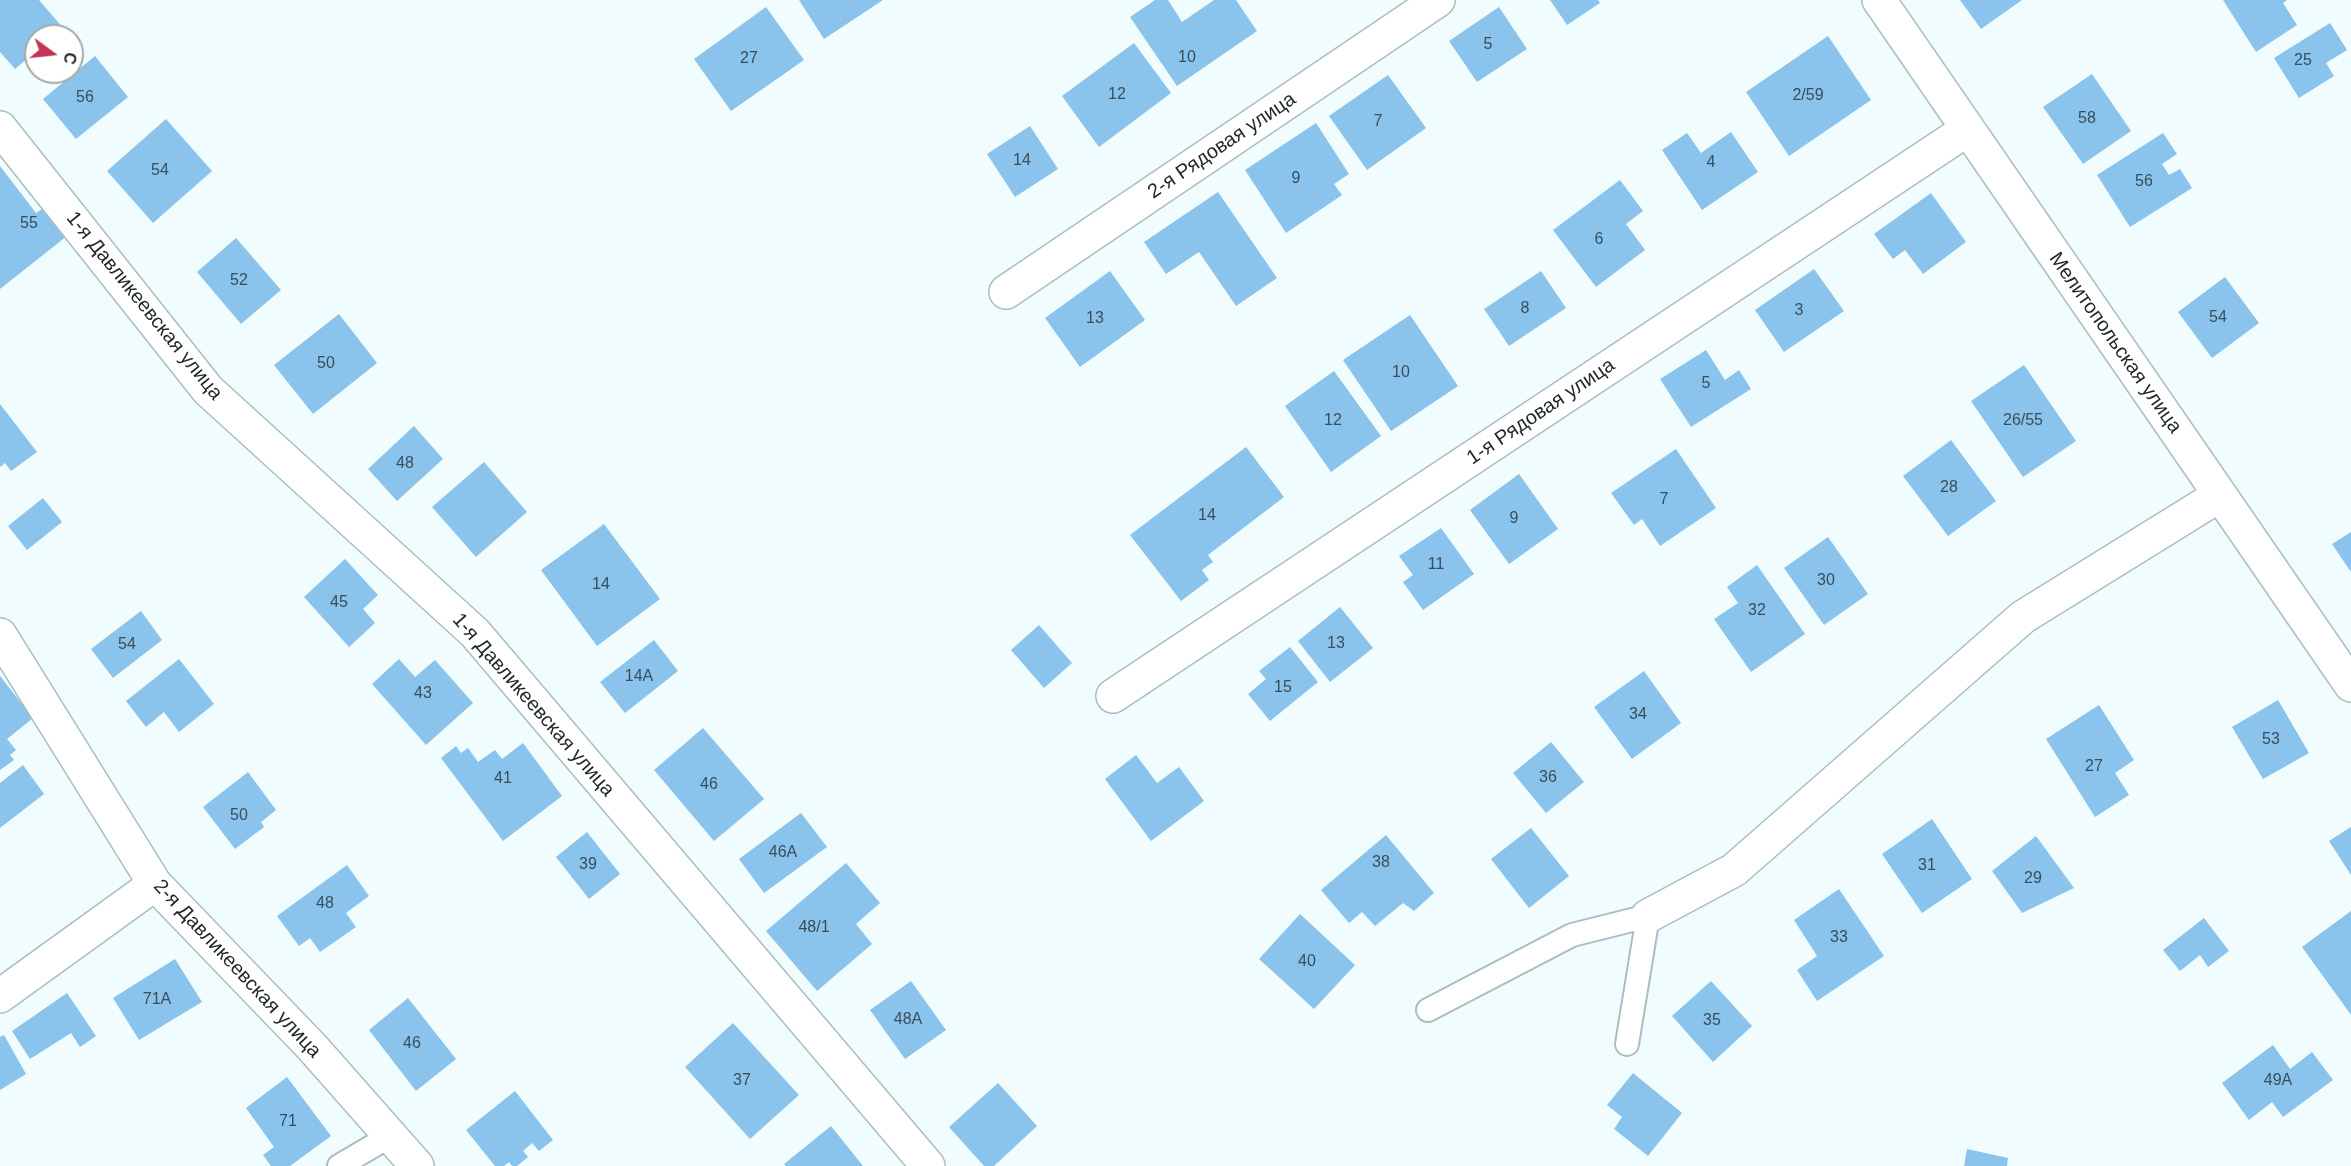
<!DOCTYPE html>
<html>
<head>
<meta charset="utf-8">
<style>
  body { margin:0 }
  #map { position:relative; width:2351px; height:1166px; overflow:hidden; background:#f0fcfe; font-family:Helvetica,sans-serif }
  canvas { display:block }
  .north { position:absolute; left:24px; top:24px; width:60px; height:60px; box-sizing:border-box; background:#fff; border:2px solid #a5a9a9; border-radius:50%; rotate:105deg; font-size:16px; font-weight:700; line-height:24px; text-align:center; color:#1f2728 }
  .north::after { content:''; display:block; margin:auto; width:21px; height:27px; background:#c33354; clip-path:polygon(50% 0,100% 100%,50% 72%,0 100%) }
</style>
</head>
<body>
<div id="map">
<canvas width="2351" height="1166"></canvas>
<div class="north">С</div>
</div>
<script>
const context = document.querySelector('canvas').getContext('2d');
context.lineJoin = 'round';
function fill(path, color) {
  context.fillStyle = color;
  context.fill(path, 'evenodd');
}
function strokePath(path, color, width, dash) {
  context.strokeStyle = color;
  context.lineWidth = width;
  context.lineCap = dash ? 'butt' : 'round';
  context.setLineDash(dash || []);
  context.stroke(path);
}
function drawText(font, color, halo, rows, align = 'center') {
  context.font = font + ' Helvetica,sans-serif';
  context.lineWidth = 5;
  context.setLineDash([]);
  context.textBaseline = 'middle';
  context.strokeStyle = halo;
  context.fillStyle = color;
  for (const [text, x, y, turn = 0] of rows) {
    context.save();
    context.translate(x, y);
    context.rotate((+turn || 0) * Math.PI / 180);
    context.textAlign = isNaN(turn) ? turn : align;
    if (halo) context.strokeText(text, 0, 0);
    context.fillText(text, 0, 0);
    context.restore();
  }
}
fill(new Path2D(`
  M0,0H39L63,28L53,36H36V51L15,69L0,52Z
  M799,0H883L824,39Z
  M1155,0H1168L1182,22L1214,0H1236L1257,31L1177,86L1130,17Z
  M1550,0H1598L1600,3L1567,25Z
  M1960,0H2022L1981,29Z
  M2223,0H2287L2283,3L2297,25L2256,52Z
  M766,7L804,60L731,111L694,59Z
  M1499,7L1527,49L1477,82L1449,41Z
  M2330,23L2347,50L2326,63L2334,76L2299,98L2274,58Z
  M1828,36L1871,100L1789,156L1746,92Z
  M1134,43L1171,93L1099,147L1062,96Z
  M95,56L128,97L76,139L43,99Z
  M2092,74L2131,131L2083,164L2043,107Z
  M1388,75L1426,128L1367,170L1329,116Z
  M166,119L212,171L153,223L107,171Z
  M1316,123L1349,174L1334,184L1342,195L1286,233L1245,170Z
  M1030,126L1058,169L1015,197L987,154Z
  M1731,132L1758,172L1702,210L1662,150L1687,133L1701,153Z
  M2163,133L2177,154L2162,164L2169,175L2180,169L2192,188L2130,227L2097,175Z
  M0,166L36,213L45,207L67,236L0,289Z
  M1620,180L1643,211L1626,224L1645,250L1596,287L1553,230Z
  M1218,192L1277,278L1236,306L1199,252L1166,274L1144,242Z
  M1931,193L1966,242L1923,274L1905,250L1893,259L1874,234Z
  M236,238L281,290L241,324L197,272Z
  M1814,269L1844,311L1784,352L1755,310Z
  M1110,271L1145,320L1080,367L1045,318Z
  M1541,271L1566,308L1509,346L1484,309Z
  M2225,277L2259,323L2212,358L2178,312Z
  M339,314L377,363L313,414L274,365Z
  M1410,315L1458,386L1391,431L1343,360Z
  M1706,350L1725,380L1739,370L1751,389L1691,427L1660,379Z
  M2024,365L2076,441L2023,477L1971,401Z
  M1334,371L1381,436L1331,472L1285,406Z
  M0,404L37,452L11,471L5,463L0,467Z
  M414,426L443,459L397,501L368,469Z
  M1951,440L1996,501L1948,536L1903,476Z
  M1246,447L1284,497L1208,555L1213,562L1202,570L1209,580L1181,601L1130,535Z
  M1676,449L1716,508L1660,546L1642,519L1634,525L1611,493Z
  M484,462L527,512L476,557L432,507Z
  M1519,474L1558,529L1509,564L1470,510Z
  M43,498L62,522L27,550L8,526Z
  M604,524L660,599L597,646L541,570Z
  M1441,528L1474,574L1423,610L1403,582L1413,575L1399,556Z
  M2351,532V572L2332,544Z
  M1828,537L1868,594L1824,625L1784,568Z
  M345,559L378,595L363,609L375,623L349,647L304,597Z
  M1757,565L1805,634L1751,672L1714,619L1738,603L1727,587Z
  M1340,607L1373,648L1330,682L1298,641Z
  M141,611L162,640L113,678L91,649Z
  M1039,625L1072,663L1044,688L1011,650Z
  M654,640L678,671L625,713L600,682Z
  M1290,647L1318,682L1270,721L1248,694L1266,679L1259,671Z
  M179,659L214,704L179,732L164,712L146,727L126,701Z
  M399,659L415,677L435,660L473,703L426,745L372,684Z
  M1644,671L1681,723L1632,759L1594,707Z
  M0,676L33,718L7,739L16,750L10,755L14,760L0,770Z
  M2278,700L2309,753L2263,779L2232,727Z
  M2099,705L2134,760L2115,773L2129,795L2095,817L2046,739Z
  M703,728L764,799L714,841L654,770Z
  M1551,742L1584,782L1546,813L1513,773Z
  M523,743L562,796L503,841L441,758L456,746L461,753L468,748L478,762L495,750L502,759Z
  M1136,755L1157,783L1179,767L1204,801L1151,841L1105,779Z
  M23,765L44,794L0,828V783Z
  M248,772L276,810L261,822L264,827L235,849L203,807Z
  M801,813L827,847L764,893L739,859Z
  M1932,819L1972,879L1922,913L1882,854Z
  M2351,827V875L2329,841Z
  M1531,828L1569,876L1529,908L1491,859Z
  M587,832L620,874L589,899L556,857Z
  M1386,835L1434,893L1414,911L1403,903L1375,926L1362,912L1349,923L1321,890Z
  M2036,836L2074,888L2022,913L1992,871Z
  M846,863L880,903L856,924L872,944L817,991L766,931Z
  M347,865L369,896L346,913L356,927L320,952L310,938L299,946L277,916Z
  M1839,889L1884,956L1817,1001L1797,970L1817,956L1794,920Z
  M2351,911V1015L2302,947Z
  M1300,914L1355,965L1314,1009L1259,959Z
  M2204,918L2229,951L2208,967L2200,955L2180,971L2163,950Z
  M175,959L202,1002L139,1040L113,998Z
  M911,981L946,1030L905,1059L870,1010Z
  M1711,981L1752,1026L1713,1062L1672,1016Z
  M67,993L96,1036L80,1047L71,1033L30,1059L12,1031Z
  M408,998L456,1059L416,1091L369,1030Z
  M733,1023L799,1095L750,1139L685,1067Z
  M4,1035L26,1074L0,1090V1037Z
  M2273,1045L2290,1069L2312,1052L2333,1080L2283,1117L2272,1102L2249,1120L2222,1083Z
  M1633,1073L1682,1113L1648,1156L1614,1129L1622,1117L1607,1105Z
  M287,1077L331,1136L290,1166H271L263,1155L274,1147L246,1108Z
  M998,1083L1037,1126L994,1166H984L949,1127Z
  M515,1091L553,1140L539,1151L532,1143L523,1151L528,1157L517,1166H512L509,1162L504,1166H495L466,1130Z
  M831,1126L863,1166H786L784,1164Z
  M1967,1149L2008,1158L2007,1166H1964Z`), '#8ac3eb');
const service = new Path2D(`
  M1428,1010L1572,935L1648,916L1627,1044
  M339,1166L390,1136`);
const minor = new Path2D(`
  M1879,0L2351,685
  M0,128L208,390L475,633L928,1166
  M1006,292L1438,0
  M0,635L155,884L312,1047L417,1166
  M1113,696L1968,129
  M1648,916L1734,870L2023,617L2220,495
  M0,996L155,884`);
strokePath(service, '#aabec0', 26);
strokePath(minor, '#aabec0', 36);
strokePath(service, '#fff', 22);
strokePath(minor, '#fff', 33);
drawText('16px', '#3a4e59', null, [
  ["5",1488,45],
  ["10",1187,58],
  ["27",749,59],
  ["25",2303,61],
  ["12",1117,95],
  ["2/59",1808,96],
  ["56",85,98],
  ["58",2087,119],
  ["7",1378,122],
  ["14",1022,161],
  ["4",1711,163],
  ["54",160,171],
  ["9",1296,179],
  ["56",2144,182],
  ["55",29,224],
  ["6",1599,240],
  ["52",239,281],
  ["8",1525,309],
  ["3",1799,311],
  ["54",2218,318],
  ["13",1095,319],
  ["50",326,364],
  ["10",1401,373],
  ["5",1706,384],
  ["12",1333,421],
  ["26/55",2023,421],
  ["48",405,464],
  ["28",1949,488],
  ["7",1664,500],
  ["14",1207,516],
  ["9",1514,519],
  ["11",1436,565],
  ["30",1826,581],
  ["14",601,585],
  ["45",339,603],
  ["32",1757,611],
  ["13",1336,644],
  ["54",127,645],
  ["14А",639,677],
  ["15",1283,688],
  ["43",423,694],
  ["34",1638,715],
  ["53",2271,740],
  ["27",2094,767],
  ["36",1548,778],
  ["41",503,779],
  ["46",709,785],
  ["50",239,816],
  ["46А",783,853],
  ["38",1381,863],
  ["39",588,865],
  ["31",1927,866],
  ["29",2033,879],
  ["48",325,904],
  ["48/1",814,928],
  ["33",1839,938],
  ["40",1307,962],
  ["71А",157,1000],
  ["48А",908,1020],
  ["35",1712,1021],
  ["46",412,1044],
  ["37",742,1081],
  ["49А",2278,1081],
  ["71",288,1122]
]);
drawText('20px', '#1f2728', '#fff', [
  ["2-я Рядовая улица",1222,146,-34],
  ["1-я Давликеевская улица",144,306,51],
  ["Мелитопольская улица",2115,343,55],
  ["1-я Рядовая улица",1541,412,-34],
  ["1-я Давликеевская улица",533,705,49],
  ["2-я Давликеевская улица",237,969,47]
]);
</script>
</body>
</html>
